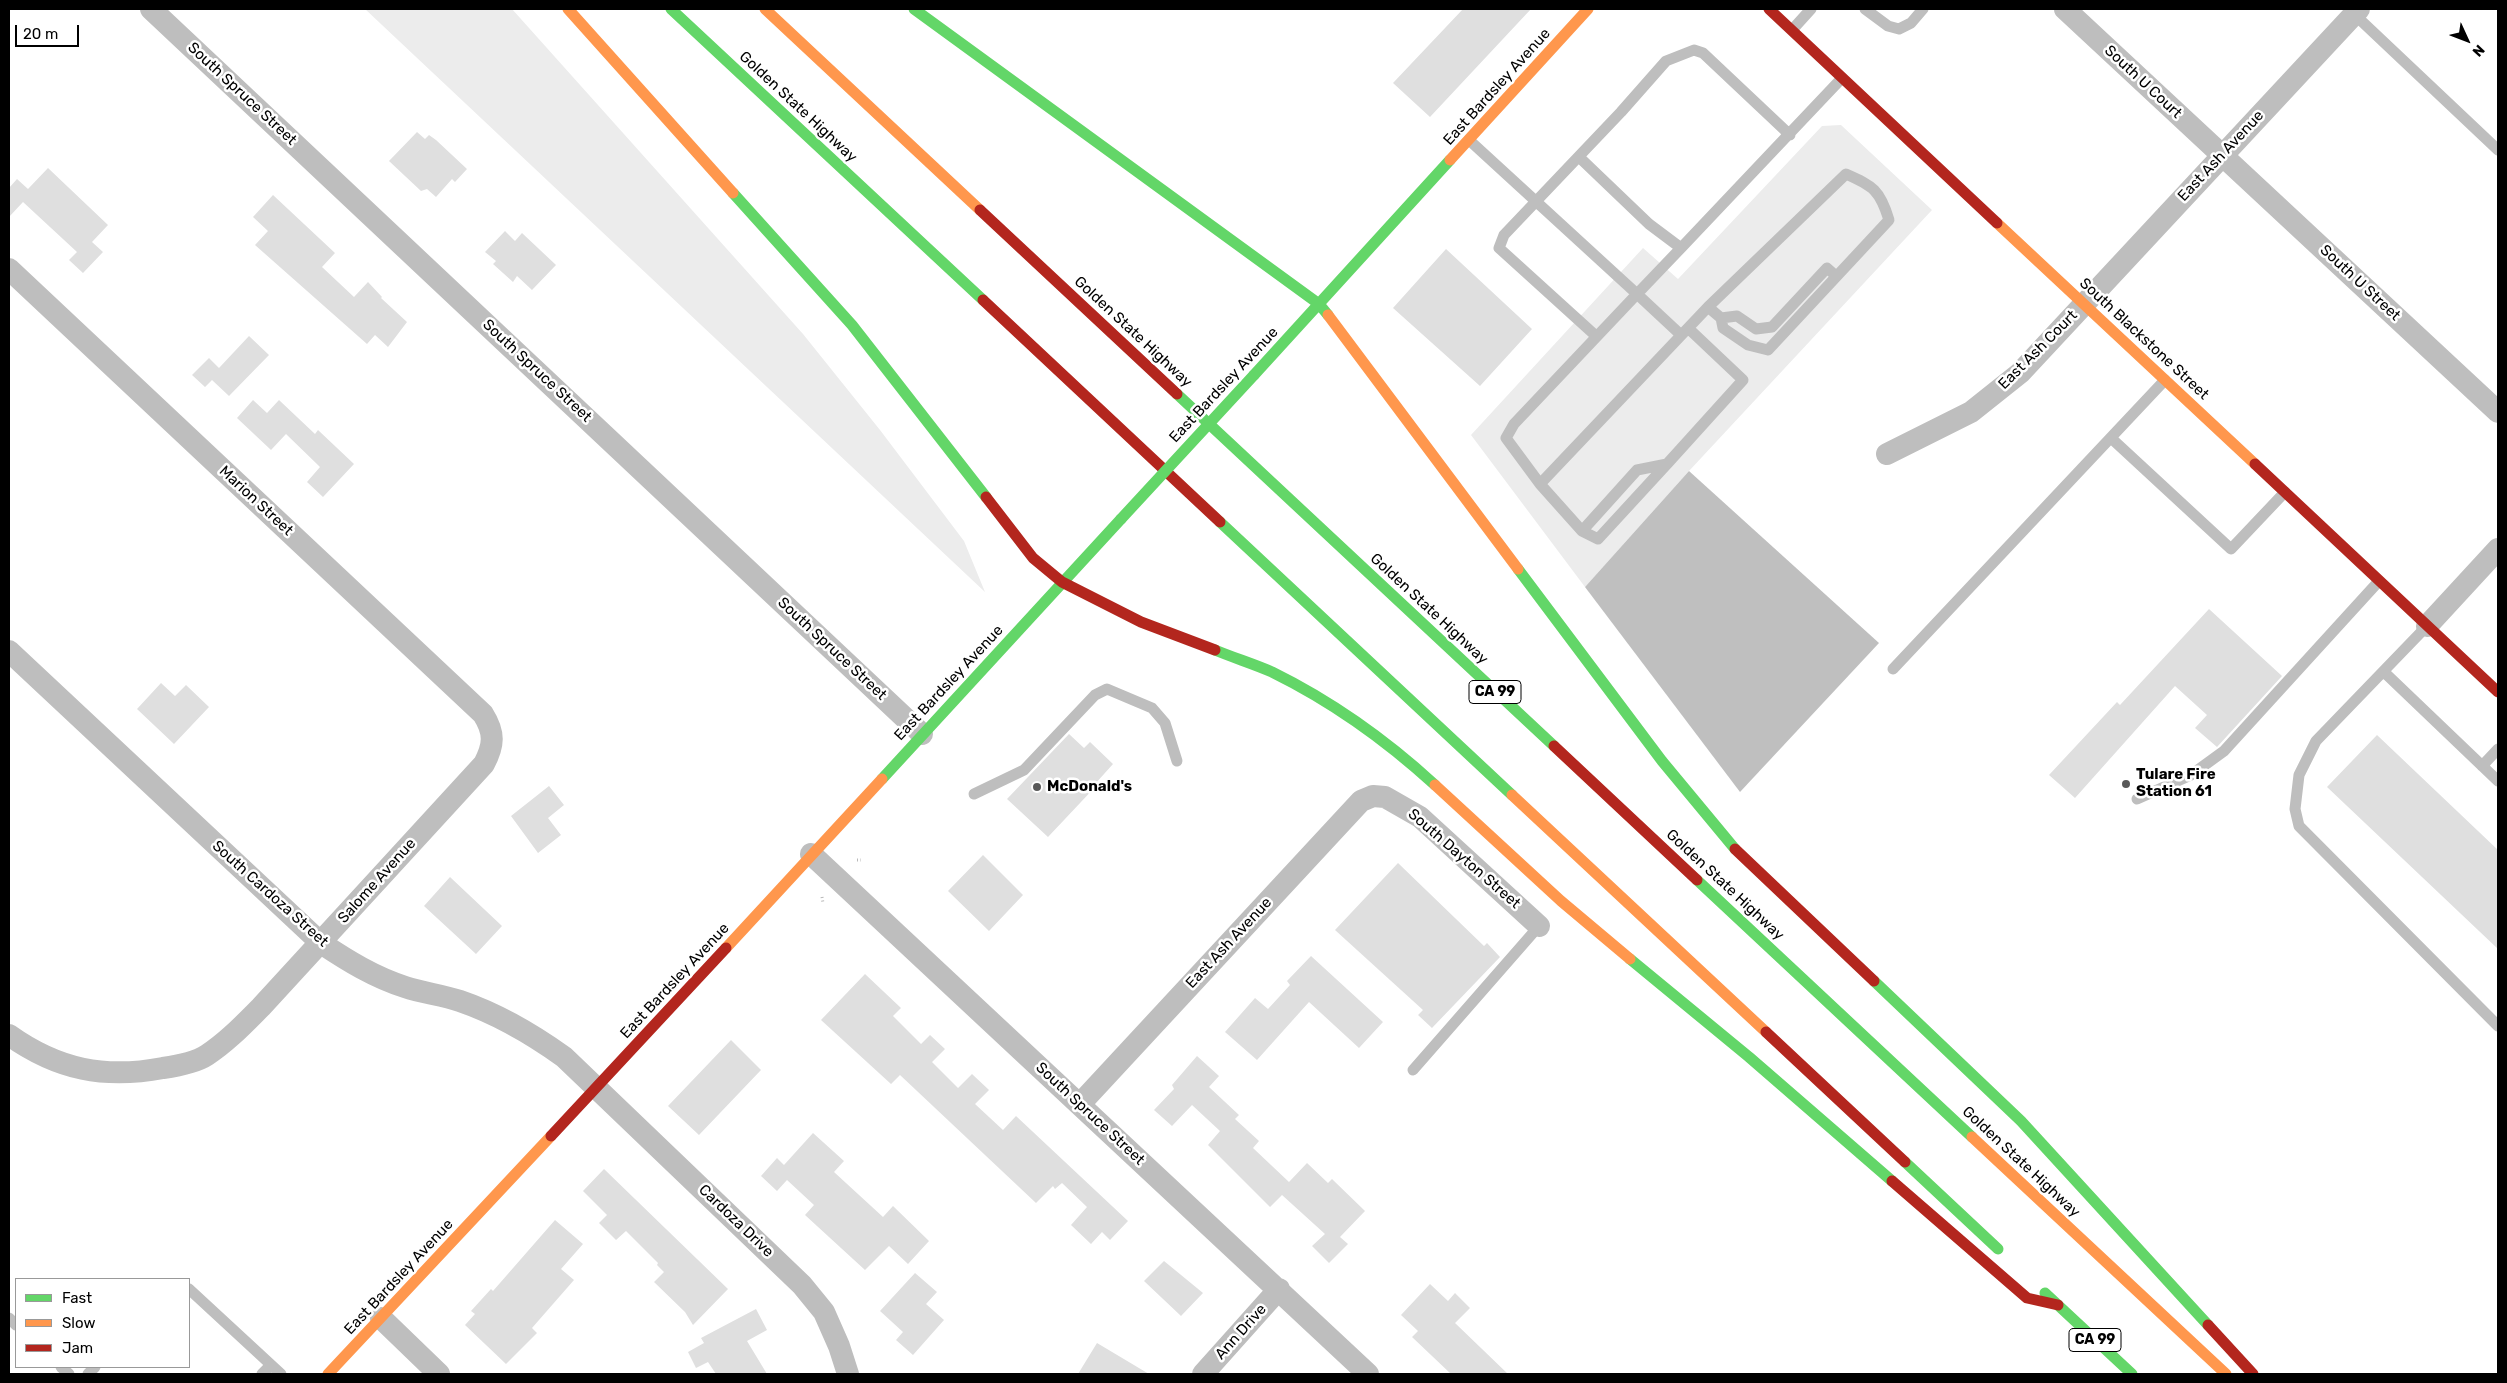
<!DOCTYPE html>
<html>
<head>
<meta charset="utf-8">
<style>
  body { margin:0 }
  #map { position:relative; width:2507px; height:1383px; overflow:hidden; background:#fff; font-family:Rubik,sans-serif }
  canvas { display:block }
  .frame { position:absolute; inset:0; border:10px solid #000; pointer-events:none }
  .legend { position:absolute; left:15px; top:1278px; width:175px; height:90px; box-sizing:border-box; background:#fff; border:1px solid #999; margin:0; padding:6px 9px; list-style:none; font-size:15px; color:#000 }
  .legend li { display:flex; align-items:center; gap:10px; height:25px }
  .legend b { width:25px; border:1px solid #999 }
  .north { position:absolute; left:2442px; top:15px; width:50px; height:50px; -webkit-text-stroke:4px #fff; paint-order:stroke; rotate:133deg; font-size:14px; font-weight:700; line-height:20px; text-align:center; color:#000 }
  .north::after { content:''; display:block; margin:auto; width:18px; height:22px; background:#000; clip-path:polygon(50% 0,100% 100%,50% 72%,0 100%) }
  .scale { position:absolute; left:15px; top:25px; width:64px; height:22px; box-sizing:border-box; border:2px solid #000; border-top:0; padding-left:6px; font-size:15px; line-height:18px; white-space:nowrap; color:#000; -webkit-text-stroke:4px #fff; paint-order:stroke }
</style>
</head>
<body>
<div id="map">
<canvas width="2507" height="1383"></canvas>
<div class="frame"></div>
<ul class="legend">
<li><b style="height:6px;background:#63d668"></b>Fast</li>
<li><b style="height:6px;background:#ff974d"></b>Slow</li>
<li><b style="height:6px;background:#b3261e"></b>Jam</li>
</ul>
<div class="north">N</div>
<div class="scale">20 m</div>
</div>
<script>
const context = document.querySelector('canvas').getContext('2d');
context.lineJoin = 'round';
function fill(path, color) {
  context.fillStyle = color;
  context.fill(path, 'evenodd');
}
function strokePath(path, color, width, dash) {
  context.strokeStyle = color;
  context.lineWidth = width;
  context.lineCap = dash ? 'butt' : 'round';
  context.setLineDash(dash || []);
  context.stroke(path);
}
function drawText(font, color, halo, rows, align = 'center') {
  context.font = font + ' Rubik,sans-serif';
  context.lineWidth = 5;
  context.setLineDash([]);
  context.textBaseline = 'middle';
  context.strokeStyle = halo;
  context.fillStyle = color;
  for (const [text, x, y, turn = 0] of rows) {
    context.save();
    context.translate(x, y);
    context.rotate((+turn || 0) * Math.PI / 180);
    context.textAlign = isNaN(turn) ? turn : align;
    if (halo) context.strokeText(text, 0, 0);
    context.fillText(text, 0, 0);
    context.restore();
  }
}
fill(new Path2D(`
  M365,9H512L803,334L880,430L964,541L985,592Z
  M1841,125L1932,210L1689,471L1585,587L1471,435L1643,248L1678,279L1822,126Z`), '#ececec');
fill(new Path2D(`
  M1689,471L1879,643L1740,792L1585,587Z`), '#bfbfbf');
fill(new Path2D(`
  M1463,9H1531L1430,117L1393,83Z
  M417,132L425,139L429,135L436,140L467,169L455,182L452,179L436,197L427,189L421,191L389,161Z
  M48,168L108,225L92,242L103,252L83,273L69,260L77,252L23,202L9,217V188L17,179L28,189Z
  M273,195L335,253L322,267L354,297L368,282L382,297L381,298L407,322L388,347L375,335L367,344L255,245L268,231L253,217Z
  M505,231L515,241L522,233L556,265L532,290L517,276L513,282L493,264L496,261L485,252Z
  M1446,249L1532,329L1480,386L1393,308Z
  M249,336L269,355L229,396L212,380L205,387L192,375L209,358L219,368Z
  M253,400L267,413L279,400L315,434L318,430L354,464L323,497L307,482L320,467L286,434L271,450L237,418Z
  M2209,609L2282,676L2217,747L2195,728L2207,715L2175,686L2075,798L2049,775L2117,702L2120,705Z
  M161,683L175,696L186,685L209,707L174,744L137,709Z
  M1069,734L1084,748L1090,742L1113,764L1095,784L1097,785L1048,837L1007,799Z
  M2377,735L2498,850V949L2327,787Z
  M549,786L564,805L548,818L561,835L538,853L511,816Z
  M983,855L1023,895L989,931L948,891Z
  M1398,863L1484,946L1487,943L1500,957L1432,1028L1418,1015L1423,1010L1335,930Z
  M450,877L502,926L476,954L424,906Z
  M1311,956L1383,1022L1359,1048L1309,1002L1257,1060L1225,1032L1255,998L1268,1009L1290,985L1287,981Z
  M865,974L901,1008L893,1016L921,1044L930,1035L945,1049L932,1062L958,1088L972,1074L989,1090L975,1104L1003,1130L1016,1116L1128,1221L1110,1240L1102,1232L1091,1244L1071,1225L1087,1207L1062,1183L1055,1189L1053,1186L1036,1203L900,1075L891,1084L821,1020Z
  M731,1040L761,1070L699,1135L668,1106Z
  M1197,1056L1219,1076L1209,1087L1239,1115L1235,1119L1259,1141L1253,1148L1289,1182L1307,1163L1328,1183L1332,1179L1365,1211L1340,1237L1348,1244L1329,1263L1312,1246L1325,1234L1282,1195L1270,1207L1208,1145L1220,1131L1192,1105L1172,1126L1154,1110L1174,1089L1172,1085Z
  M813,1133L844,1161L834,1172L883,1217L893,1206L929,1241L908,1264L889,1246L865,1270L805,1215L814,1205L787,1180L777,1191L761,1176L777,1158L784,1165Z
  M604,1169L728,1289L693,1325L685,1312L654,1282L664,1272L657,1265L658,1263L626,1231L616,1240L599,1223L607,1215L583,1191Z
  M555,1220L583,1244L561,1269L574,1280L532,1328L537,1333L506,1364L465,1325L475,1314L471,1311L491,1289L493,1291Z
  M1164,1261L1203,1293L1181,1316L1144,1281Z
  M915,1273L937,1292L926,1304L944,1320L913,1355L896,1340L903,1332L880,1311Z
  M1430,1284L1448,1301L1455,1293L1470,1308L1455,1323L1508,1374H1451L1412,1337L1418,1331L1401,1315Z
  M756,1309L767,1330L747,1341L767,1374H716L708,1362L696,1368L688,1352L704,1343L701,1338Z
  M1097,1343L1149,1374H1078Z`), '#dfdfdf');
strokePath(new Path2D(`
  M857,860H861
  M822,897L823,903`), '#b9b9b9', 3, [1, 2.5]);
strokePath(new Path2D(`
  M1865,9L1888,26L1899,29L1911,23L1923,9
  M2354,14L2498,150
  M1792,30L1811,9
  M1469,140L1637,294L1681,248
  M1579,157L1649,224L1681,248L1842,78
  M1721,318L1737,316L1756,329L1772,327L1827,268L1836,276
  M1681,335L1637,294L1514,424L1506,438L1540,484L1582,531L1637,470L1667,464L1743,380L1688,328
  M1596,336L1499,248L1504,235L1621,112L1666,61L1694,50L1703,53L1790,135
  M2111,438L2231,549L2285,492
  M1540,484L1708,307L1846,174C1873,186 1880,190 1889,220L1768,350L1748,345L1723,328L1721,318L1708,307
  M1582,531L1598,539L1667,464
  M2427,626L2316,741L2299,775L2295,809L2299,826L2498,1026
  M1893,669L2165,380
  M2384,672L2498,781
  M2482,766L2498,749
  M974,794L1024,770L1095,695L1107,689L1152,708L1165,723L1177,761
  M2137,799L2191,775L2224,751L2379,581
  M1413,1070L1539,926
  M189,1289L281,1374
  M9,1318L16,1325
  M61,1367L69,1374
  M88,1374L95,1367
  M262,1374L271,1365`), '#bebebe', 11);
strokePath(new Path2D(`
  M151,9L922,734
  M2065,9L2498,412
  M9,269L483,714C495,733 494,745 484,764L261,1007C244,1024 227,1042 207,1055C195,1063 177,1066 163,1068C105,1079 58,1070 9,1035
  M1887,454L1971,412L2020,373L2359,9
  M2427,626L2498,549
  M9,651L321,943C348,961 374,977 405,987C423,993 442,995 460,1001C498,1014 532,1034 564,1057L802,1285L824,1312L839,1346L848,1374
  M811,854L1368,1374
  M1080,1104L1361,801L1373,796L1385,797L1420,817L1539,926
  M381,1318L439,1374
  M1203,1374L1279,1289`), '#bebebe', 22);
strokePath(new Path2D(`
  M671,9L983,300
  M914,9L1319,304L1328,315
  M733,193L852,325L986,497
  M1254,375L1450,160
  M1177,394L1554,746
  M1220,522L1512,795
  M1518,569L1662,761L1735,849
  M1215,650C1234,658 1254,664 1272,672C1331,701 1387,741 1435,785
  M882,779L1121,519
  M1697,880L1972,1137
  M1630,959L1749,1057L1892,1181
  M1874,981L2021,1121L2208,1325
  M1905,1162L1998,1249
  M2045,1293L2132,1374`), '#63d668', 11);
strokePath(new Path2D(`
  M568,9L733,193
  M765,9L980,210
  M1450,160L1588,9
  M1997,223L2255,464
  M1328,315L1518,569
  M1435,785L1561,901L1630,959
  M1512,795L1766,1032
  M726,948L882,779
  M1972,1137L2226,1374
  M328,1374L551,1136`), '#ff974d', 11);
strokePath(new Path2D(`
  M1769,9L1997,223
  M980,210L1177,394
  M983,300L1220,522
  M2255,464L2498,692
  M986,497L1033,558L1062,582L1141,622L1215,650
  M1554,746L1697,880
  M1735,849L1874,981
  M1766,1032L1905,1162
  M551,1136L726,948
  M1892,1181L2027,1298L2058,1305
  M2208,1325L2253,1374`), '#b3261e', 11);
strokePath(new Path2D(`
  M1121,519L1254,375`), '#63d668', 11);
for (const [x, y, r, color] of [
  [2126,784,5,"#595959"],
  [1037,787,5,"#595959"]
]) {
  const dot = new Path2D();
  dot.arc(x, y, r, 0, 2 * Math.PI);
  context.fillStyle = color;
  context.fill(dot);
  strokePath(dot, '#fff', 2);
}
for (const [x, y, w] of [
  [1495,692,52],
  [2095,1340,52]
]) {
  const box = new Path2D();
  box.roundRect(x - w / 2, y - 11.5, w, 23, 4);
  context.fillStyle = '#fff';
  context.fill(box);
  strokePath(box, '#000', 1);
}
drawText('bold 14px', '#000', null, [
  ["CA 99",1495,692],
  ["CA 99",2095,1340]
]);
drawText('15px', '#000', '#fff', [
  ["South U Court",2143,82,43],
  ["East Bardsley Avenue",1497,87,-48],
  ["South Spruce Street",242,94,43],
  ["Golden State Highway",798,107,43],
  ["East Ash Avenue",2221,156,-47],
  ["South U Street",2360,283,43],
  ["Golden State Highway",1133,332,43],
  ["South Blackstone Street",2144,339,43],
  ["East Ash Court",2038,350,-45],
  ["South Spruce Street",537,371,43],
  ["East Bardsley Avenue",1224,385,-47],
  ["Marion Street",256,501,43],
  ["Golden State Highway",1429,609,43],
  ["South Spruce Street",832,649,43],
  ["East Bardsley Avenue",949,683,-47],
  ["South Dayton Street",1464,859,41],
  ["Salome Avenue",377,881,-48],
  ["Golden State Highway",1725,885,43],
  ["South Cardoza Street",270,894,42],
  ["East Ash Avenue",1229,943,-47],
  ["East Bardsley Avenue",675,981,-47],
  ["South Spruce Street",1090,1114,43],
  ["Golden State Highway",2021,1162,43],
  ["Cardoza Drive",736,1221,44],
  ["East Bardsley Avenue",399,1277,-47],
  ["Ann Drive",1241,1332,-48]
]);
drawText('bold 15px', '#000', '#fff', [
  ["Tulare Fire",2136,775],
  ["Station 61",2136,792],
  ["McDonald's",1047,787]
], 'left');
</script>
</body>
</html>
